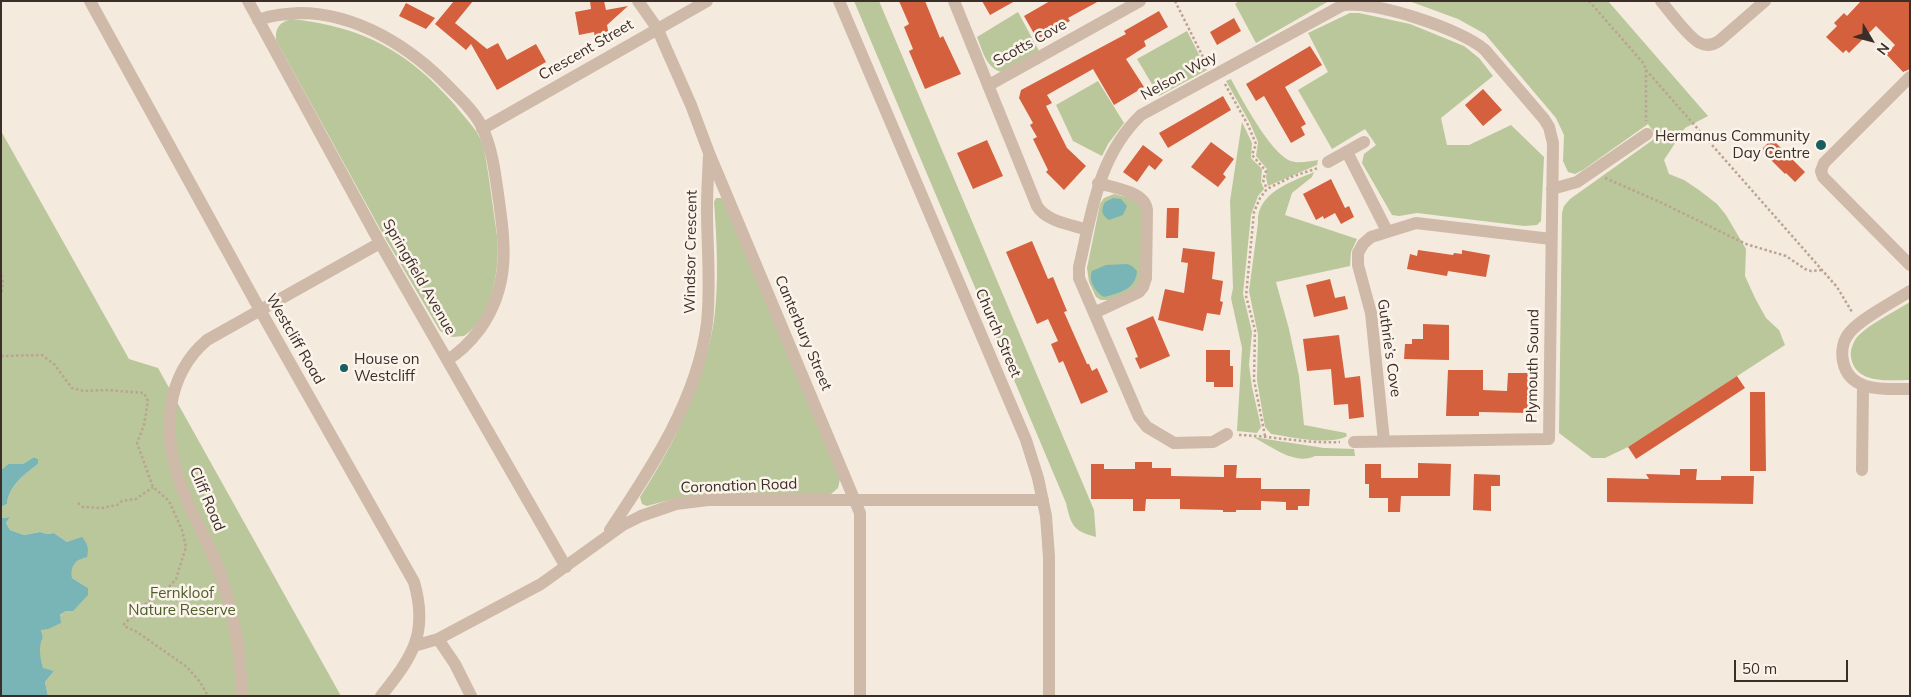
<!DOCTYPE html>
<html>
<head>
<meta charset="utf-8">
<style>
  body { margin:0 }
  #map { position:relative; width:1911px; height:697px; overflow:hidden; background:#f5eade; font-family:Mulish,sans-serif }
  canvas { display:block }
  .frame { position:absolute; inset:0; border:2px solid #3b2e29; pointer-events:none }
  .north { position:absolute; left:1846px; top:15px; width:50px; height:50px; -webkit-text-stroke:4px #fcf4eb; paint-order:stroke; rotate:127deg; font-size:14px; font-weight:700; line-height:20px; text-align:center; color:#3b2e29 }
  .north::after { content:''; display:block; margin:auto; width:18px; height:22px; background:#3b2e29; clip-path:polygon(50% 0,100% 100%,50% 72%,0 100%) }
  .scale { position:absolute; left:1734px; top:660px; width:114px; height:22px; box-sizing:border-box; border:2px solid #3b2e29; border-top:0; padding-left:6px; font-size:15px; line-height:18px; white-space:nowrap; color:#3b2e29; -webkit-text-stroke:4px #fcf4eb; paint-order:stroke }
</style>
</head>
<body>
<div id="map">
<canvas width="1911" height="697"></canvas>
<div class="frame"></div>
<div class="north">N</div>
<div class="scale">50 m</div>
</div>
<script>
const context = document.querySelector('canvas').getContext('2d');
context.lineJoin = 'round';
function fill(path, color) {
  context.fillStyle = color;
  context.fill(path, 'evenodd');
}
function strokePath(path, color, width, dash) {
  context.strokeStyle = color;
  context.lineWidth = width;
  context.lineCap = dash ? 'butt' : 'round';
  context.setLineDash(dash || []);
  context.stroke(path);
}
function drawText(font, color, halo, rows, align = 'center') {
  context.font = font + ' Mulish,sans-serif';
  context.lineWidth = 5;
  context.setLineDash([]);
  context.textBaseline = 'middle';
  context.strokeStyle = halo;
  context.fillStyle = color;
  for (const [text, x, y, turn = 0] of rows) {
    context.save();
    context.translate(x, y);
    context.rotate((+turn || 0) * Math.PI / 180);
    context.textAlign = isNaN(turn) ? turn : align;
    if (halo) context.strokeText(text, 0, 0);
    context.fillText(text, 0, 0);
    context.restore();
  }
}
fill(new Path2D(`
  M854,1H879L1094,510L1096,537C1073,531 1071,525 1066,503Z
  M1239,1H1329L1256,43L1235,4Z
  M1409,1H1608L1708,116L1685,128L1664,160L1669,174L1684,180L1699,190L1717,204L1726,215L1746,249L1745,276L1755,298L1766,318L1779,330L1785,345L1628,447L1605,458H1592L1559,433L1562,213L1564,206L1570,199L1657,137L1648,124L1583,170L1575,174L1568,172L1563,161L1564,135L1556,118L1485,34L1458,19Z
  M1018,12L1039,51L1001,72C986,68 982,49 977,37Z
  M1350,13H1359L1410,24L1464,46L1479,58L1493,76L1441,118L1447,145H1469L1511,125L1544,157L1541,221L1537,225L1524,226L1417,213L1399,216L1392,215L1362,163L1364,154L1376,145L1365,129L1332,149L1298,90L1328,72L1308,33Z
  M292,19C363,27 408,51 455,105C464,117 476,128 482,142C485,151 486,162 488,172C491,193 494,214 497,236C500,268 493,317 464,336L452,337L440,331L384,236L276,40C275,27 280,22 292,19Z
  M1187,31L1207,70L1159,96L1137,59Z
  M1231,79C1241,98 1271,154 1291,161C1299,164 1310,161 1318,160L1317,165L1268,186L1266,178L1267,169L1256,156L1258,142L1250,123L1226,81Z
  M1098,81L1124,123L1108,144L1102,156L1073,141L1056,105Z
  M1242,122L1252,143L1251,158L1262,169L1261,182L1264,189L1258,196L1251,215L1243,294L1252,332L1249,365L1252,387L1261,427L1257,433L1237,431L1242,348L1231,298L1233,288L1230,201Z
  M1,131L129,359L158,368L341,696H48L45,682L54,671L43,669C40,657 37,648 43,637L41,630L66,611L88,588L72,578C70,569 72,565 80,559L67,542L54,533L47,534L40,532L24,535L10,530L6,523L10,517L1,518V507L7,504C9,485 24,475 38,464V459L34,457L23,464H8L1,470Z
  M1314,172L1312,177L1292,193L1285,215L1357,239L1351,252L1350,266L1276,282L1289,329L1299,376L1304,425L1346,433L1347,436C1329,446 1291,437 1271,434L1265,427L1257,380L1258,335L1249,291L1258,223C1256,193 1291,182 1314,172Z
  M1114,194L1135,199L1142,209L1141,277L1136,288L1109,300H1101L1096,297L1089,282L1087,268L1100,204L1104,198Z
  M716,198H722L840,479L838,488L831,494L673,499L647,506L642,504L640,497C674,445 704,383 714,321C719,282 717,242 714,202Z
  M1910,302V380C1890,380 1855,385 1851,357C1850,350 1853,342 1858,336C1871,323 1894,312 1910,302Z
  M1253,437L1324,448L1354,449L1355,456H1315C1295,466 1271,446 1253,437Z`), '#b9c79b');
fill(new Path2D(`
  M1113,198L1121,199L1127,206L1123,215L1109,220C1101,215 1101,209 1105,202Z
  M1127,264L1132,266L1137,271C1136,289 1120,293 1104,297C1095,292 1088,280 1092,271L1106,265Z
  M34,457L38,459V464C24,475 9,485 7,504L1,507V470L8,464H23Z
  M10,517L6,523L10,530L24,535L40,532L47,534L54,533L67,542L82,537C88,544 89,549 87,557C75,560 70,566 72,578L88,588V595L73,611H66L60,615L61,623L48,629L41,630L43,637C38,648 40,656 43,668L54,671L45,682L48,696H1V518Z`), '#79b5b6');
fill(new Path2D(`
  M454,1H473L455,23L487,49L498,43L507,60L536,44L546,62L497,90L471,44L466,50L435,24Z
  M590,1H604L606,10L628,6L607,25L609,36L595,38L594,32L579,35L575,12L591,9Z
  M899,1H925L940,38L943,36L961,74L925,89L909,51L913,49L904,27L909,24Z
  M982,1H1015L990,15Z
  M1050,1H1099L1068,18L1070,21L1037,39L1024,16Z
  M1861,1H1910V69L1903,72L1886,54L1895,45L1876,26L1849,53L1846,50L1843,53L1826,37L1837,26L1834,23L1844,13L1847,16Z
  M406,3L435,18L426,29L399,16Z
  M1159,11L1168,27L1144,41L1146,46L1126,59L1144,87L1114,105L1093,69L1047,95L1052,103L1046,106L1067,148L1086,166L1064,190L1046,172L1048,170L1033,139L1037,137L1030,125L1033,123L1019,98L1021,90L1126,34L1124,31Z
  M1234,18L1241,31L1217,45L1210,32Z
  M1310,46L1322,65L1285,87L1306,124L1301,127L1305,135L1291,143L1264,96L1256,101L1246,84Z
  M1483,89L1502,110L1483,126L1465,105Z
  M1223,96L1231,110L1168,148L1159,133Z
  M1772,139L1805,172L1795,182L1786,173L1785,174L1761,150Z
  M987,140L1003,176L973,189L957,153Z
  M1211,142L1234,159L1223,174L1226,177L1218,187L1191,167Z
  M1143,145L1163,160L1155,170L1149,165L1137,182L1123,172Z
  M1331,179L1345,208L1349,206L1354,217L1341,224L1335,213L1324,219L1323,216L1316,220L1303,194Z
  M1167,208H1179L1178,238H1166Z
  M1032,241L1048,279L1053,277L1067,311L1064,312L1087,364H1089L1092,371L1097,368L1108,392L1081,404L1063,361L1059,363L1051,344L1058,341L1048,319L1037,324L1006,252Z
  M1183,248L1215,252L1212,279L1223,281L1220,301L1223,302L1220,315L1207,313L1203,331L1158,320L1165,289L1184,293L1188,263L1181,262Z
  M1418,250L1453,255L1454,253L1462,254V250L1490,255L1486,277L1448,271L1447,276L1407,269L1410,254L1417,256Z
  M1330,279L1335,298L1345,296L1348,309L1314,317L1306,285Z
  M1153,316L1170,356L1140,369L1135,358L1138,357L1126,328Z
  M1423,324L1449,325V360L1404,359L1405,344H1412V339H1423Z
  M1339,335L1345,378L1360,376L1364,417L1349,419L1348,404L1334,405L1331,369L1307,371L1303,339Z
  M1206,350H1230V366H1233V387H1214V382H1206Z
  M1448,370H1483V390L1507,391L1508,373H1530L1529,413L1479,412V416H1446Z
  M1737,376L1745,388L1636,459L1628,447Z
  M1750,392H1765L1766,471H1750Z
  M1135,462H1152V468H1171V476L1224,477V465H1237L1236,478H1261V489H1310L1309,506H1298V510H1286V502L1261,501V510H1236V512H1223V510L1180,509V499H1146L1145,511H1133V499H1091V464H1104V469H1135Z
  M1418,463L1451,464L1450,496H1401L1400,512H1388V498H1369V484H1365V464H1381V478H1418Z
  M1680,469H1697L1696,480H1721V476H1754L1753,504L1607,502V478L1649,479L1646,474L1680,475Z
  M1474,474L1500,475V486H1491V511L1473,510Z`), '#d4603e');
strokePath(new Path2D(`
  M1175,1L1207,65
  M1589,1L1644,64L1646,70V121
  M1646,70L1822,270L1837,287L1852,312
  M1225,84L1248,125L1256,144L1252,155L1266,171L1263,180L1267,189
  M1605,178L1660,202L1746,244L1786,256L1805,269L1811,271L1822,270
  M1,275L3,282L1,295
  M1,356L42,355L54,364L72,388L84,391L106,390L144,393L148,401L144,425L137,443L153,487L169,501L182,530L186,547L176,579L167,589L154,596L124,624V626L137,632L187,667L200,682L208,696
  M1239,435C1273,436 1306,444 1340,442
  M1265,436L1254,380L1255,330L1246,296L1254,212L1260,198L1267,189L1291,177L1318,168
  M78,503L83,507L102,508L117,505L122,501L136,499L153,487`), '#bca391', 2.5, [2.5, 2.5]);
strokePath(new Path2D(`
  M90,1L260,310L414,582C429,634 412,657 381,696
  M248,1L380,243L566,567
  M638,1L657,28L691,105L709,153L860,513V696
  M839,1L1026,440L1038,478L1046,516L1049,557V696
  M954,1L1037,206C1047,222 1070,224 1087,230
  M1661,1C1669,11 1690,39 1700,43C1706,46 1713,45 1719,41L1765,1
  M258,20C271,15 285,14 299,13C358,13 412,48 451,89C463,101 475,113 482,127C492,148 495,172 498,194C505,243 511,285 480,329C471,341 461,352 447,360
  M1910,77L1824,163L1821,171L1823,177L1910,265
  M989,85L1140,1
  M482,129L707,1
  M1347,152L1387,231
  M1328,162L1364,142
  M1552,189L1577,182L1647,134
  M1910,291C1893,302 1862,318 1850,332C1843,340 1841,351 1843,361C1849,393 1885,389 1910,389
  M1094,313L1139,292L1143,287L1146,278L1147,210C1145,191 1113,188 1098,183
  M1227,434L1213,442L1174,443L1147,427L1139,417L1079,278V267C1092,212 1098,156 1141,115L1343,5C1372,0 1462,29 1485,50L1544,119L1549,127L1553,143L1549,439L1354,442
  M1384,441L1371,313L1358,265V253L1363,244L1371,237L1416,223L1551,239
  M1862,470L1863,386
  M610,530C652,467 697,400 707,323C711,285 707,247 707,209C707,192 708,174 709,156
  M438,639L455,664L471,696
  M414,646L438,639L541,584L623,525L641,516L676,504L708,500H1043
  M242,696C241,653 234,613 220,573C209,542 191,514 180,483C162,433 165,376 207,340L380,243`), '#cfb9a8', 12);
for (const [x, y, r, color] of [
  [1821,145,6,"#195f62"],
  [344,368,5,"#195f62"]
]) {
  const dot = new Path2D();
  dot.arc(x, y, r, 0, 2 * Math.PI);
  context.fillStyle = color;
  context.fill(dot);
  strokePath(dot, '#fcf4eb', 2);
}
drawText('15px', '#3b2e29', '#fcf4eb', [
  ["Scotts Cove",1030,43,-29],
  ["Crescent Street",586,50,-30],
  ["Nelson Way",1179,76,-29],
  ["Windsor Crescent",691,252,-89],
  ["Springfield Avenue",419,277,60],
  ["Canterbury Street",803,333,67],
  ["Church Street",998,333,67],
  ["Westcliff Road",295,339,60],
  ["Guthrie’s Cove",1389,348,82],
  ["Plymouth Sound",1533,366,-89],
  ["Coronation Road",739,486,-2],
  ["Cliff Road",207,499,67]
]);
drawText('15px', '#3b2e29', '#fcf4eb', [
  ["Hermanus Community",1810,136],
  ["Day Centre",1810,153],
  ["House on",354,359,"left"],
  ["Westcliff",354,376,"left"]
], 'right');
drawText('15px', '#4b5d29', '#fcf4eb', [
  ["Fernkloof",182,593],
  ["Nature Reserve",182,610]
]);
</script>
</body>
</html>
